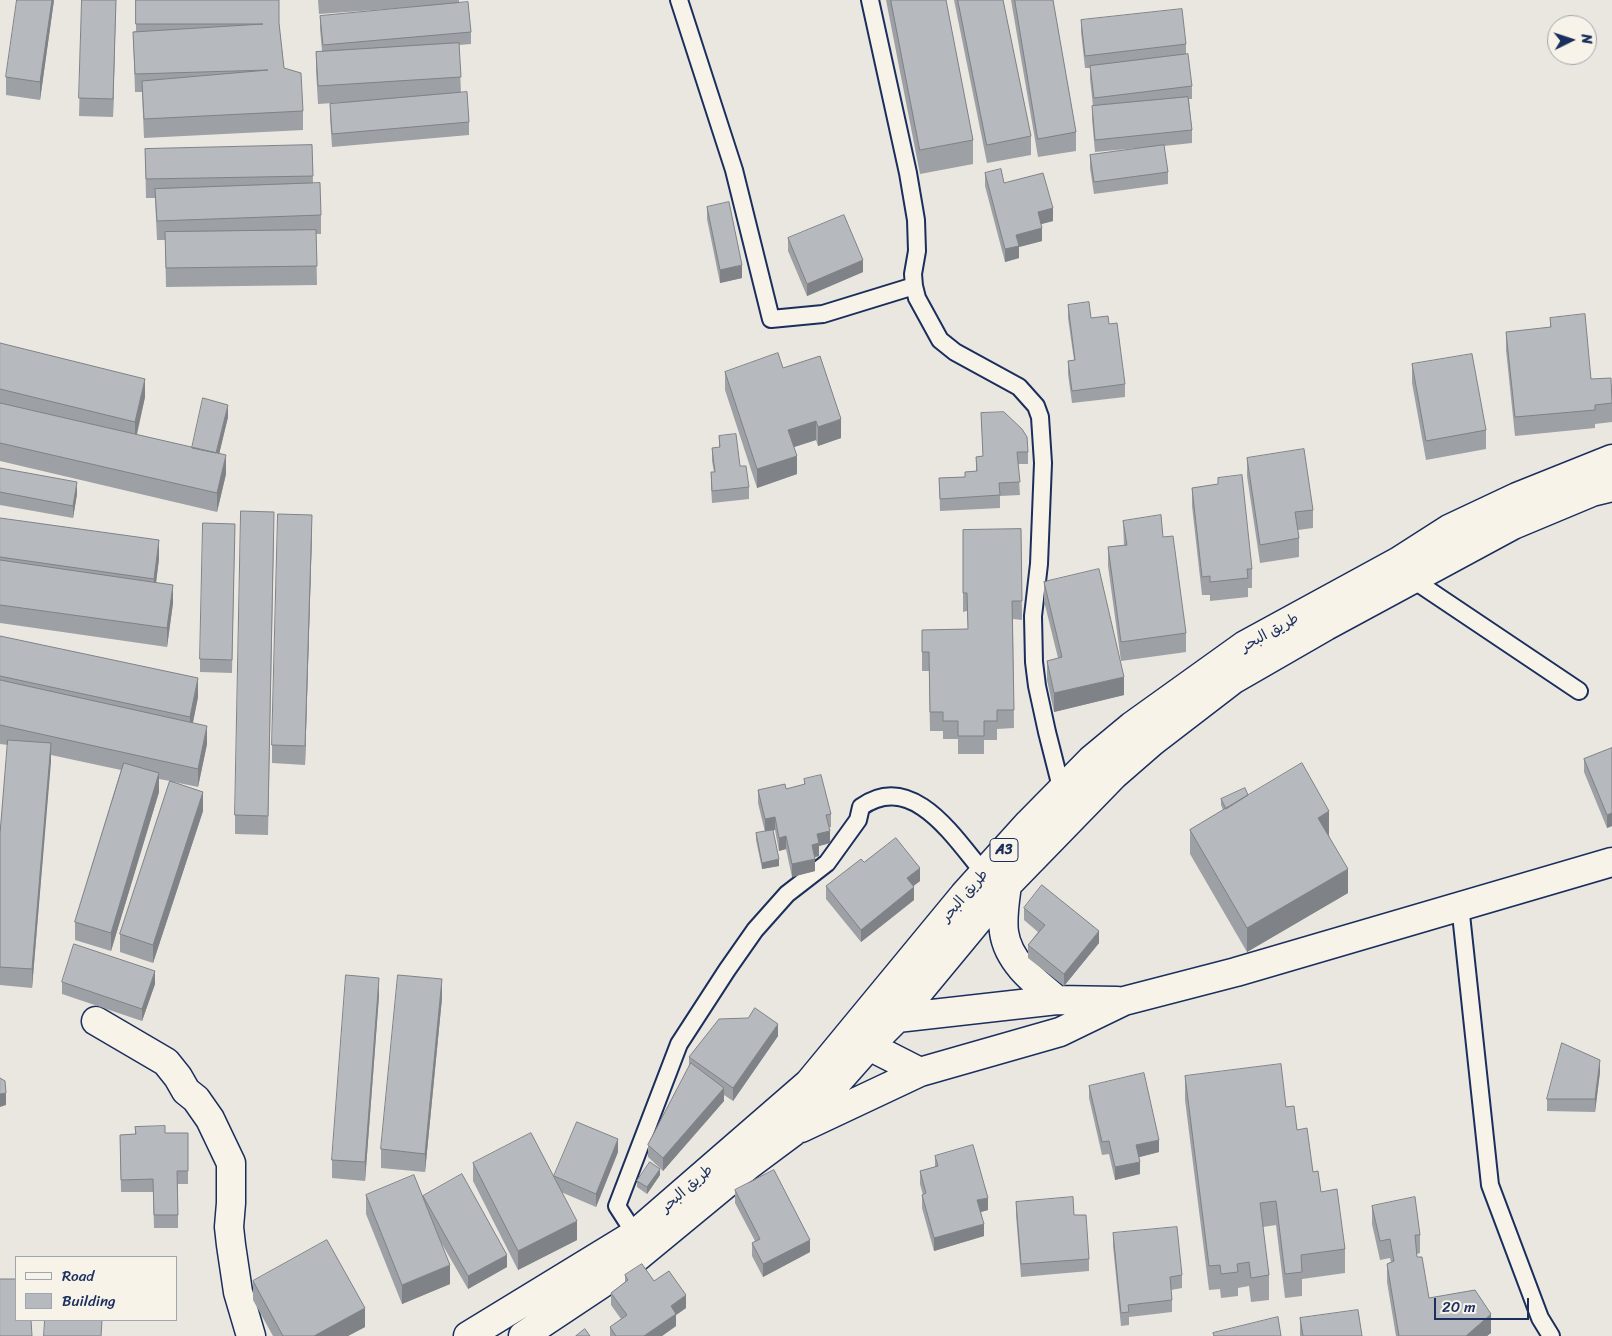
<!DOCTYPE html>
<html>
<head>
<meta charset="utf-8">
<style>
  body { margin:0 }
  #map { position:relative; width:1612px; height:1336px; overflow:hidden; background:#eae7e0; font-family:Sriracha,sans-serif }
  canvas { display:block }
  .legend { position:absolute; left:15px; top:1256px; width:162px; height:65px; box-sizing:border-box; background:#f7f3e8; border:1px solid #9fa5b1; margin:0; padding:6px 9px; list-style:none; font-size:15px; color:#1b2f5e }
  .legend li { display:flex; align-items:center; gap:10px; height:25px }
  .legend b { width:25px; border:1px solid #9fa5b1 }
  .north { position:absolute; left:1547px; top:15px; width:50px; height:50px; box-sizing:border-box; background:#f7f3e8; border:1px solid #9fa5b1; border-radius:50%; rotate:86deg; font-size:14px; font-weight:700; line-height:20px; text-align:center; color:#1b2f5e }
  .north::after { content:''; display:block; margin:auto; width:18px; height:22px; background:#1b2f5e; clip-path:polygon(50% 0,100% 100%,50% 72%,0 100%) }
  .scale { position:absolute; left:1434px; top:1298px; width:95px; height:22px; box-sizing:border-box; border:2px solid #1b2f5e; border-top:0; padding-left:6px; font-size:15px; line-height:18px; white-space:nowrap; color:#1b2f5e; -webkit-text-stroke:4px #f7f3e8; paint-order:stroke }
</style>
</head>
<body>
<div id="map">
<canvas width="1612" height="1336"></canvas>
<ul class="legend">
<li><b style="height:6px;background:#f7f3e8"></b>Road</li>
<li><b style="height:14px;background:#b6babf"></b>Building</li>
</ul>
<div class="north">N</div>
<div class="scale">20 m</div>
</div>
<script>
const context = document.querySelector('canvas').getContext('2d');
context.lineJoin = 'round';
function strokePath(path, color, width, dash) {
  context.strokeStyle = color;
  context.lineWidth = width;
  context.lineCap = dash ? 'butt' : 'round';
  context.setLineDash(dash || []);
  context.stroke(path);
}
function fill(path, color) {
  context.fillStyle = color;
  context.fill(path, 'evenodd');
}
function drawText(font, color, halo, rows, align = 'center') {
  context.font = font + ' Sriracha,"Playpen Sans Arabic",sans-serif';
  context.lineWidth = 4;
  context.setLineDash([]);
  context.textBaseline = 'middle';
  context.strokeStyle = halo;
  context.fillStyle = color;
  for (const [text, x, y, turn = 0] of rows) {
    context.save();
    context.translate(x, y);
    context.rotate((+turn || 0) * Math.PI / 180);
    context.textAlign = isNaN(turn) ? turn : align;
    if (halo) context.strokeText(text, 0, 0);
    context.fillText(text, 0, 0);
    context.restore();
  }
}
const lane = new Path2D(`
  M679,0L734,170L771,319L823,314L914,286
  M870,0L908,173L916,220L917,251L913,274L914,286L917,298L940,340L955,352L1019,387L1036,406L1040,417L1043,463L1039,564L1033,616L1034,662L1037,686L1047,732L1063,795
  M1409,575L1412,579L1579,691
  M1460,905L1490,1185L1540,1318L1551,1336
  M635,1234L617,1206L679,1044L727,970L755,930L787,894L827,863L858,820L861,807C913,770 955,839 984,873`);
const street = new Path2D(`
  M96,1021L166,1062L178,1077L186,1091L196,1099L210,1119L231,1163V1203L229,1227L231,1245L238,1292L251,1336`);
const highway = new Path2D(`
  M1007,885C1005,900 1002,917 1004,932C1008,962 1035,982 1057,1000
  M886,1018H897L1057,1000L1117,1001
  M854,1042L869,1046L920,1072
  M801,1128L920,1072L1060,1032L1124,1001L1236,972L1612,862
  M468,1336L635,1234L809,1083L964,895L1029,823L1091,760L1132,726L1245,645L1399,561L1449,529L1517,497L1612,459
  M523,1336L619,1272L750,1164L793,1132L869,1046L897,1018L1007,885L1114,775L1152,742L1234,679L1326,626L1513,525L1592,492L1612,487`);
strokePath(lane, '#1b2f5e', 20);
strokePath(street, '#1b2f5e', 31);
strokePath(highway, '#1b2f5e', 31);
strokePath(lane, '#f7f3e8', 16);
strokePath(street, '#f7f3e8', 28);
strokePath(highway, '#f7f3e8', 28);
fill(new Path2D(`
  M54,0L40,100L6,95V77Z
  M82,0H116L113,117L79,116Z
  M136,0L279,23L284,68L303,111V130L144,138L142,92H135L133,32L136,31Z
  M318,0H459V3L471,32V44L459,45L461,93L469,122V135L332,147L330,117V104L348,102L318,104L316,70V52L322,51L320,29V16L430,6L319,14Z
  M886,0H946L973,140V164L920,174Z
  M954,0H1003L1031,136V155L987,163Z
  M1011,0H1053L1076,132V151L1038,157Z
  M1081,20L1186,44V54L1192,86V99H1189L1192,130V143L1164,146L1168,172V184L1094,194L1090,168V155L1148,147L1095,152L1092,119L1093,106L1090,79V68H1085L1081,32Z
  M312,145L313,183L321,215V234H316L317,285L166,287L165,240H157L155,198H146L145,149Z
  M985,173L1004,183L1053,221L1041,224L1042,241L1019,247V258L1005,262L985,186Z
  M707,207L742,278L720,283L707,219Z
  M788,238L863,272L807,296L788,251Z
  M1068,305L1091,318L1109,324L1125,384V397L1072,403L1068,374V361L1074,360L1068,318Z
  M1550,318L1591,379L1612,403V422L1595,424V428L1515,436L1506,350V332L1550,328Z
  M0,343L145,397L137,435L192,448L228,417L219,454L226,474L217,512L0,461Z
  M1412,364L1486,430V449L1426,460L1412,383Z
  M783,368L841,438L818,446L816,440L794,447L797,474L757,488L725,390V372Z
  M981,413L1028,452V464H1018L1020,495L1000,496V508L940,511L939,478L965,477L976,471V457L983,456Z
  M719,436L740,466L749,487V499L712,503L711,485V472H714L712,461V448H719Z
  M1247,458L1313,510V528L1298,530L1299,538V557L1260,563L1247,476Z
  M0,468L77,494L73,518L0,505Z
  M1218,478L1252,569V588H1248V597L1210,601V595H1202L1192,506V488L1218,484Z
  M0,518L159,559L156,583L173,603L167,647L0,623Z
  M1123,521L1163,537L1186,633V652L1121,661L1108,566V547L1124,545Z
  M235,524L232,673L200,672V659Z
  M1021,529L1022,620L1013,619L1014,728L997,729V740H984V754H958V739H943V731H930L929,671H922V630L968,629L967,611L963,612V530Z
  M274,531L268,835L235,834V815Z
  M312,533L305,765L272,763V745Z
  M1044,582L1124,695L1054,712L1047,680V661L1058,658L1044,601Z
  M0,636L198,697L193,723L207,744L198,787L174,782L203,811L153,963L120,952V934L170,781L159,779V792L111,951L75,940V922L121,770L51,755L32,988L0,985V834L8,745L0,744Z
  M1612,748V826L1607,828L1584,772V759Z
  M804,779L831,814V827H829L830,843L819,846V856L814,857L815,871L792,877L786,849L779,851L775,830H773L779,866L762,869L756,840V833L765,832L758,803V790L786,789L804,785Z
  M1248,795L1329,835L1348,893L1247,952L1190,854V830L1223,810L1221,805V799Z
  M864,862L920,881L913,886L914,900L861,942L826,899V886Z
  M1024,908L1099,943L1064,986L1028,958V945L1038,932L1024,920Z
  M62,982L155,984L142,1021L62,994Z
  M379,996L365,1181L332,1178V1160Z
  M442,998L425,1172L381,1168V1149Z
  M778,1036L733,1101L724,1095V1101L663,1171L648,1157V1145L689,1067V1057Z
  M1600,1072L1595,1112L1547,1111V1099Z
  M1185,1076L1286,1107L1297,1130L1321,1192L1345,1249V1273L1302,1279V1296L1285,1298L1276,1225L1263,1227L1269,1275V1300L1251,1302L1249,1286L1238,1288V1296L1221,1298L1220,1289L1209,1290L1185,1100Z
  M1089,1086L1159,1152L1139,1157L1140,1174L1115,1180L1109,1154L1102,1155L1089,1098Z
  M135,1127L165,1133H188V1184H178V1228H154L153,1192H121L120,1135L135,1134Z
  M618,1152L596,1207L561,1192L577,1240L518,1270L473,1181V1163L554,1178V1176Z
  M935,1156L988,1210L981,1212L984,1236L934,1251L922,1208V1195H923L920,1184V1171L935,1167Z
  M660,1175L647,1194L637,1187V1181Z
  M735,1190L810,1252L763,1277L752,1256V1243L755,1241L735,1203Z
  M366,1195L423,1198V1196L507,1267L468,1289L438,1237L450,1284L402,1304L366,1214Z
  M1016,1202L1074,1215L1089,1259V1271L1021,1277L1016,1215Z
  M1372,1206L1420,1235V1253L1417,1254V1257L1429,1298L1491,1333L1487,1336H1396L1387,1282V1264L1391,1262L1390,1258L1380,1260L1372,1224Z
  M1113,1233L1182,1275V1288L1171,1290L1172,1300V1312L1129,1317V1325L1121,1326L1113,1246Z
  M625,1275L654,1281L686,1308L676,1315V1326L662,1336H610V1327L621,1319L611,1305V1293L625,1282Z
  M253,1281L365,1327L348,1336H273L253,1300Z
  M1300,1318L1362,1336H1300Z`), '#9da0a4');
fill(new Path2D(`
  M52,0H54L40,100V82Z
  M116,0L113,117V99Z
  M1053,208V221L1038,225V212Z
  M1042,228V241L1019,247V258L1005,262V249L1016,235Z
  M863,260V272L807,296V284Z
  M742,265V278L720,283V270Z
  M145,379V397L135,441V422Z
  M228,405V417L216,467V454Z
  M841,419V438L818,446V427Z
  M816,421V440L788,449V430Z
  M226,455V474L217,512V493Z
  M797,456V474L757,488V469Z
  M77,482V494L73,518V506Z
  M312,515V533L305,765V746Z
  M159,540V559L154,598V579Z
  M173,585V603L167,647V628Z
  M1124,677V695L1054,712V693Z
  M198,678V697L190,736V717Z
  M207,726V744L198,787V769Z
  M51,743V762L32,988V969Z
  M159,773V792L111,951V933Z
  M203,792V811L153,963V945Z
  M1329,811V835L1318,842V818Z
  M1612,813V826L1607,828V815Z
  M775,817V830L765,832V819Z
  M830,831V843L819,846V856L812,858V845L817,834Z
  M786,836V849L779,851V838Z
  M779,859V866L762,869V863Z
  M815,859V871L792,877V864Z
  M920,868V881L907,891V878Z
  M1348,869V893L1247,952V928Z
  M914,887V900L861,942V930Z
  M1099,931V943L1064,986V974Z
  M155,971V984L142,1021V1009Z
  M379,978V996L365,1181V1162Z
  M442,979V998L425,1172V1154Z
  M778,1024V1036L733,1101V1088Z
  M1600,1060V1072L1595,1112V1099Z
  M724,1088V1101L663,1171V1158Z
  M6,1093V1105L0,1107V1094Z
  M618,1139V1152L596,1207V1194Z
  M1159,1140V1152L1136,1158V1145Z
  M1140,1162V1174L1115,1180V1167Z
  M660,1169V1175L647,1194V1187Z
  M988,1198V1210L977,1213V1200Z
  M577,1221V1240L518,1270V1251Z
  M984,1224V1236L934,1251V1238Z
  M810,1240V1252L763,1277V1264Z
  M507,1255V1267L468,1289V1276Z
  M450,1265V1284L402,1304V1285Z
  M686,1295V1308L676,1315V1326L662,1336H644L671,1306Z
  M365,1308V1327L348,1336H314Z
  M1491,1314V1333L1487,1336H1466Z`), '#7f8286');
const building = new Path2D(`
  M17,0H52L40,82L6,77Z
  M82,0H116L113,99L79,98Z
  M136,0H279V23L284,68L301,73L303,111L144,119L142,81L268,70L135,74L133,32L263,24H136Z
  M891,0H946L973,140L920,150Z
  M958,0H1003L1031,136L987,145Z
  M1015,0H1053L1076,132L1038,139Z
  M468,2L471,32L323,45L320,16Z
  M1182,9L1186,44L1085,56L1081,20Z
  M459,43L461,77L318,86L316,52Z
  M1188,54L1192,86L1094,98L1090,66Z
  M467,92L469,122L332,134L330,104Z
  M1188,97L1192,130L1095,140L1092,106Z
  M312,145L313,176L146,179L145,149Z
  M1164,145L1168,172L1094,182L1090,155Z
  M1001,169L1004,183L1043,173L1053,208L1038,212L1042,228L1016,235L1019,246L1005,249L985,173Z
  M320,183L321,215L157,221L155,189Z
  M729,202L742,265L720,270L707,207Z
  M844,215L863,260L807,284L788,238Z
  M316,230L317,266L166,268L165,232Z
  M1089,302L1091,318L1108,316L1109,324L1117,323L1125,384L1072,391L1068,361L1075,360L1068,305Z
  M1585,314L1591,379L1611,378L1612,403L1595,405V410L1515,417L1506,332L1551,327L1550,318Z
  M0,343L145,379L135,422L0,389Z
  M778,353L783,368L820,356L841,419L818,427L816,421L788,430L797,456L757,469L725,372Z
  M1472,354L1486,430L1426,441L1412,364Z
  M203,398L228,405L216,453L192,448Z
  M0,403L226,455L217,493L0,443Z
  M1004,412L1022,429L1027,437L1028,452H1017L1020,482L999,483L1000,495L940,499L939,478L965,477V472L977,471L976,457L983,456L981,413Z
  M736,434L740,466H746L749,487L712,491L711,472H715L712,448L720,447L719,436Z
  M1304,449L1313,510L1295,512L1299,538L1260,545L1247,458Z
  M0,468L77,482L73,506L0,492Z
  M1242,475L1252,569H1247L1248,578L1210,582V576L1202,577L1192,488L1218,484V478Z
  M241,511L274,512L268,816L235,815Z
  M278,514L312,515L305,746L272,745Z
  M1161,515L1163,537L1173,536L1186,633L1121,642L1108,547L1127,545L1123,521Z
  M0,518L159,540L154,579L0,557Z
  M203,523L235,524L232,660L200,659Z
  M1021,529L1022,601H1012L1014,710H997V721H984V736H958V721H943V712H930L929,652H922V630L968,629L967,593H963V530Z
  M0,560L173,585L167,628L0,605Z
  M1099,569L1124,677L1054,693L1047,661L1062,657L1044,582Z
  M0,636L198,678L190,717L0,676Z
  M0,680L207,726L198,769L0,725Z
  M8,740L51,743L32,969L0,967V834Z
  M1612,748V813L1607,815L1584,759Z
  M124,763L159,773L111,933L75,922Z
  M1302,763L1329,811L1318,818L1348,869L1247,928L1190,830Z
  M821,775L831,814L826,815L830,831L817,834L819,843L812,845L815,859L792,864L786,836L779,838L775,817L765,819L758,790L785,784L786,789L805,784L804,779Z
  M170,781L203,792L153,945L120,934Z
  M1245,788L1248,795L1226,809L1221,799Z
  M773,830L779,859L762,863L756,833Z
  M896,838L920,868L907,878L914,887L861,930L826,886L861,859L864,862Z
  M1042,885L1099,931L1064,974L1028,945L1045,925L1024,908Z
  M74,944L155,971L142,1009L62,982Z
  M346,975L379,978L365,1162L332,1160Z
  M398,975L442,979L425,1154L381,1149Z
  M755,1008L778,1024L733,1088L689,1057L719,1019L748,1018Z
  M1562,1043L1600,1060L1595,1099H1547Z
  M691,1063L724,1088L663,1158L648,1145Z
  M1281,1064L1286,1107L1294,1106L1297,1130L1307,1128L1313,1172L1318,1171L1321,1192L1337,1189L1345,1249L1301,1255L1302,1272L1285,1274L1276,1201L1260,1203L1269,1275L1251,1278L1249,1262L1237,1264L1238,1272L1221,1274L1220,1265L1209,1266L1185,1076Z
  M1144,1073L1159,1140L1136,1145L1140,1162L1115,1167L1109,1141L1102,1142L1089,1086Z
  M0,1078L5,1081L6,1093L0,1094Z
  M577,1122L618,1139L596,1194L554,1176Z
  M165,1126V1133H188V1171H177L178,1215H154L153,1179L121,1180L120,1135L136,1134L135,1127Z
  M531,1133L577,1221L518,1251L473,1163Z
  M973,1145L988,1198L977,1200L984,1224L934,1238L922,1195L926,1193L920,1171L938,1166L935,1156Z
  M650,1162L660,1169L647,1187L637,1181Z
  M774,1170L810,1240L763,1264L752,1243L760,1239L735,1190Z
  M462,1174L507,1255L468,1276L423,1196Z
  M414,1175L450,1265L402,1285L366,1195Z
  M1073,1197L1074,1215H1086L1089,1259L1021,1264L1016,1202Z
  M1415,1197L1420,1235H1415L1417,1257H1422L1429,1298L1475,1290L1491,1314L1466,1336H1399L1387,1264L1394,1261L1390,1239L1380,1241L1372,1206Z
  M1177,1227L1182,1275L1170,1277L1172,1300L1128,1305L1129,1312L1121,1313L1113,1233Z
  M327,1240L365,1308L314,1336H283L253,1281Z
  M642,1264L654,1281L669,1271L686,1295L671,1306L676,1314L644,1336H616L610,1327L627,1315L611,1293L628,1280L625,1275Z
  M0,1279H16V1320H31L32,1336H0Z
  M1358,1310L1362,1336H1303L1300,1318Z
  M1278,1317L1281,1336H1214L1213,1333Z
  M45,1320H102L101,1336H44Z
  M585,1329L590,1336H576Z`);
fill(building, '#b6babf');
strokePath(building, '#7f8286', 1);
for (const [x, y, w] of [
  [1004,850,28]
]) {
  const box = new Path2D();
  box.roundRect(x - w / 2, y - 11.5, w, 23, 4);
  context.fillStyle = '#f7f3e8';
  context.fill(box);
  strokePath(box, '#1b2f5e', 1);
}
drawText('bold 14px', '#1b2f5e', null, [
  ["A3",1004,850]
]);
drawText('15px', '#1b2f5e', '#f7f3e8', [
  ["طريق البحر",1270,633,-29],
  ["طريق البحر",965,896,-49],
  ["طريق البحر",687,1189,-41]
]);
</script>
</body>
</html>
